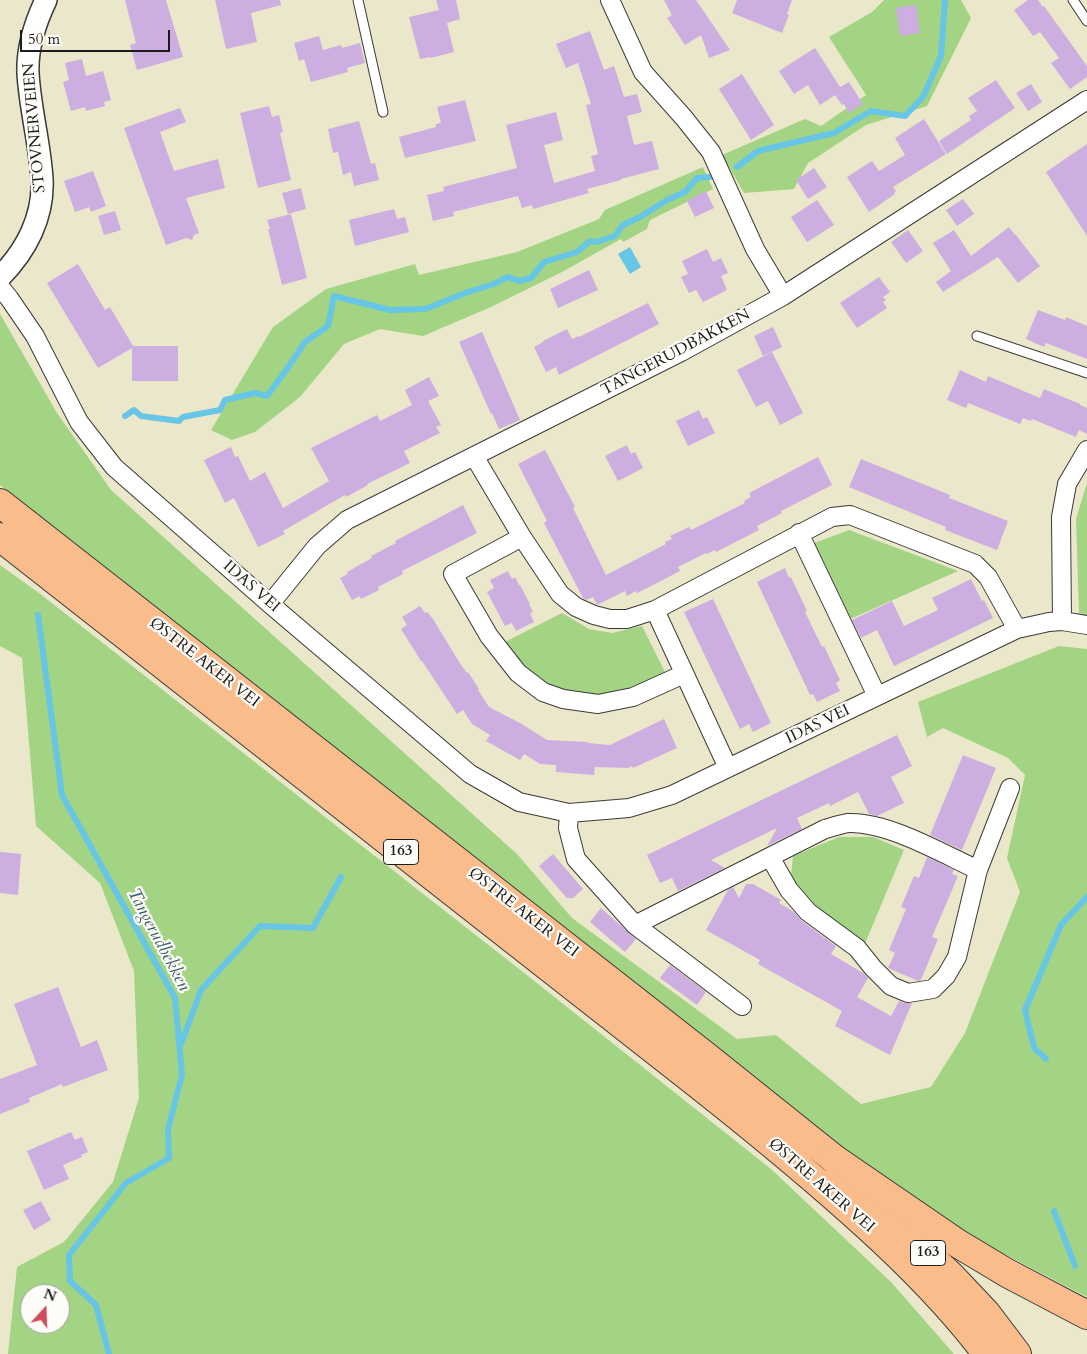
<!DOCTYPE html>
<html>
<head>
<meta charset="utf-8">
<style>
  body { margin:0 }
  #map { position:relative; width:1087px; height:1354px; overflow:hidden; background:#ebe7ca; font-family:Cardo,serif }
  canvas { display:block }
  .north { position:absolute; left:20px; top:1284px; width:50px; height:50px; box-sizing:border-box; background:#fdfcf7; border:1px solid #a3a29f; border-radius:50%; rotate:20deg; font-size:14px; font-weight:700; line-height:20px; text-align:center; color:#1c1c1c }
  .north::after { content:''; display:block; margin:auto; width:18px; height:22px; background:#d1495b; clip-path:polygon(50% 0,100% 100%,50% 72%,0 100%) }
  .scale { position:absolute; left:20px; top:30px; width:150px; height:22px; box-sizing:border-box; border:2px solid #1c1c1c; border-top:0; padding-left:6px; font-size:15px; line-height:18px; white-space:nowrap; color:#1c1c1c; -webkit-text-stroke:4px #fdfcf7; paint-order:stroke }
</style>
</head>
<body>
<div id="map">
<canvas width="1087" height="1354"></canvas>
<div class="north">N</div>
<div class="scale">50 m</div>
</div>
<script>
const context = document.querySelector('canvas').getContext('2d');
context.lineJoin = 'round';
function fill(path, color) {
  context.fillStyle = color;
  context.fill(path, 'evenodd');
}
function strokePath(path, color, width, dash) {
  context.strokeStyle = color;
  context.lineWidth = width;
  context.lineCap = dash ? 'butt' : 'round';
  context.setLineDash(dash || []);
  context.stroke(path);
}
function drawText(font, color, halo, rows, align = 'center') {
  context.font = font + ' Cardo,serif';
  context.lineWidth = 4.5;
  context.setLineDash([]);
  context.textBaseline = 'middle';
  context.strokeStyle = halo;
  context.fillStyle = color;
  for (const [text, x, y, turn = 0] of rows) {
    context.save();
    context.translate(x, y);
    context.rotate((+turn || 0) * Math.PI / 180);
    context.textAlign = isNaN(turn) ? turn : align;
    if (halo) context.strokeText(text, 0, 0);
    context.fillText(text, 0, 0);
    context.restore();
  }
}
fill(new Path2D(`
  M884,0H961L971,18L927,106L866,125L808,163L794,189L744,193L722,155L805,119L821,126L866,95L829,37L872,12Z
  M703,167L713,189L650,220L647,229L623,242L621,239L562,272L491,307L423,336L380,329L344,344L300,397L255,432L232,440L211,430L273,327L326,289L415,264L419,275L517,252L599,219L605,210Z
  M0,314L57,413L111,490L517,854L572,918L737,1039L776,1035L861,1104L931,1087L965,1033L1020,892L1007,858L1025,775L1008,758L943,728L927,737L918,702L1059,646L1087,649V1297L985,1244L923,1205L850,1154L0,485Z
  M1087,483V614L1079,613L1076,519Z
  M849,530L958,571L848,620L812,544Z
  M0,565L39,593L528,976L771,1169L891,1282L954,1354H8L17,1267L64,1242L113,1182L139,1098L134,971L100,883L36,826L22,658L0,646ZM30,1294H60V1324H30Z
  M562,613L589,629L612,633L642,626L667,676L631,692L598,699L543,685L501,644Z
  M839,837H873L904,850L864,946L813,908L794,888L791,876L793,856Z`), '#a2d483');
fill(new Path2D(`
  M630,247L641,267L630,274L618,254Z`), '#67c5e5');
strokePath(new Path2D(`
  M737,167L758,151L834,133L871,111L905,116L923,97L941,56L945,0
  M125,416L134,410L141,416L179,421L183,417L220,410L225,400L255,393L267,396L287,369L305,342L328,326L334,296L390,310L425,309L468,292L494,284L508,277L519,281L531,278L544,262L577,252L590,241L597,242L615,236L623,225L640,217L667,200L685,192L697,178L710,177
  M38,615L62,795L175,998L182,1075L168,1129L169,1158L126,1183L69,1255L70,1281L96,1305L109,1354
  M181,1044L201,990L260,926L313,928L341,877
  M1046,1059L1034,1048L1025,1010L1061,925L1087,897
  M1054,1211L1075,1266`), '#67c5e5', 6);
fill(new Path2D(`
  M125,0H166L183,57L137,70L130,45L136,43Z
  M215,0H280L281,5L251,13L257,42L226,49Z
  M436,0H456L460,19L447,23L454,52L430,58V57L420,59L409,17L439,10Z
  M664,0H696L730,50L709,58L701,35L685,45L667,18L672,15Z
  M737,0H792L787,14L789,15L782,33L732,13Z
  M1028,0H1038L1043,7L1044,6L1087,66V77L1070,89L1051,63L1059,58L1040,32L1033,36L1014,10Z
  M916,5L920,33L900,36L896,8Z
  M590,31L604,70L614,66L624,97L637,94L642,112L627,116L634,145L652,141L659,169L621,179V180L587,189L589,193L533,209L532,205L522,208L518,196L453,212L454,216L433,221L427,195L444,191L443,187L517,168L506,125L556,112L563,140L544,145L554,183L595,171L591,156L598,154L586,105L591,104L578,63L566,68L556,44Z
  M319,36L323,50L341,45L342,48L360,43L365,63L347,68L348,72L311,82L304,59L299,61L294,43Z
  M815,48L840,87L849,82L863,104L849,113L844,104L842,105L835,95L820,105L808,85L794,94L779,71Z
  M82,59L86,76L103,71L111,100L104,102L105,106L86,111L85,107L71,111L63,82L69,80L65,63Z
  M742,74L774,125L751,140L719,89Z
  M996,80L1015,108L947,154L939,141L971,120L969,116L977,111L968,98Z
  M1031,84L1042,102L1028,111L1016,93Z
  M465,100L476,141L405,158L399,137L436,127V124L441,123L437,107Z
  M269,106L272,117L279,115L283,132L280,133L291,180L258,188L240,113Z
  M180,108L186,122L160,132L174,171L218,159L225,188L186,198L199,233L194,235L192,240L186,238L166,245L124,128Z
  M924,119L946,154L893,187L896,191L894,193L895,194L869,212L847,177L872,161L879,171L905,155L895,138Z
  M359,121L371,164L375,163L379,180L354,186L351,172L343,175L338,152L333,153L328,129Z
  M1087,144V236L1046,172Z
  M814,168L827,187L808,199L796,180Z
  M93,171L106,206L91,212L89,207L75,212L64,181Z
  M301,188L306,209L288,214L282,193Z
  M706,191L714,208L695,217L687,201Z
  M963,199L974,214L957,226L946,210Z
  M817,200L834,225L807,242L791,217Z
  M394,209L397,219L405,217L409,232L355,246L349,220Z
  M115,211L121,230L104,235L98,216Z
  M291,214L307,278L282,285L268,229H270L267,220Z
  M1009,227L1015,235H1016L1040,266L1018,283L998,257L943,292L936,282L951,271L933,243L954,230L971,256Z
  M908,230L923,251L906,263L891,242Z
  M707,249L713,262L721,258L728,273L721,276L727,290L703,302L696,290L689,293L681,277L688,274L682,261Z
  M78,264L105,310L110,307L133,346H178V381H132V348L98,368L47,283Z
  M589,270L598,290L558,308L550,289Z
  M879,277L890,292L883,297L886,300L883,302L887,308L857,328L840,303Z
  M648,303L659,324L559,375L556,367L546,372L534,347L543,342V341L567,329L572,339L579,336V337Z
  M1038,310L1065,320L1066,317L1087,326V359L1046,343L1044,347L1026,339Z
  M773,327L782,347L763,356L754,336Z
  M482,332L520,420L499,429L492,413L491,414L459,342Z
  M772,352L803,413L780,425L768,401L756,407L737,370Z
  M960,370L986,382L988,376L1040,398L1044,389L1080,404V405L1087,408V434L1079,430L1076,437L1032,419L1031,421L1023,418L1020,424L968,403L966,408L947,400Z
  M429,377L439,396L428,401L441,425L436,427L440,433L404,451L410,463L367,484L368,485L346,497L345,495L283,531L285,534L258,547L234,498L225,503L204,460L231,447L235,457L238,456L250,481L265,472L283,508L329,481L311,448L377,415L380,421L412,405L405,390Z
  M699,410L703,419L707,417L715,433L688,446L676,421Z
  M627,445L631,454L635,452L643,468L618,481L605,456Z
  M545,450L575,507L573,508L606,575L666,544L665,542L672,539L670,536L689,527L691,530L745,503L744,501L751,497L749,493L818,457L832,485L781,511L782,513L757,526L759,530L716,552L715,550L707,554L706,553L678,567L680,571L655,584L637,593L636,591L627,596L625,591L597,605L593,597L586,600L583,598L544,523L547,521L518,464Z
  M861,459L950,495L949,498L1008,521L997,550L945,530L946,527L849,487Z
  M463,505L477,533L402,571L403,574L378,587L379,590L361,599L360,596L352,600L340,578L348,574L347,572L372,558L371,556L396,543L395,541Z
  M785,568L789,578L791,577L807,611L805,612L822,647L824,646L840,680L836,683L840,691L817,702L813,694L810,695L757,582Z
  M508,571L512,579L515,577L519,585H520L530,604H529L533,612L530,613L534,622L516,631L512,623L505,626L487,592L494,588L490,580Z
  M971,579L982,601L984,600L993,618L894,666L877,630L861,638L852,620L892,601L904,626L938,610L932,598Z
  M713,599L771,723L753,732L749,724L740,729L684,612Z
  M420,606L425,613L427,612L433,619L461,665L467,673L468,672L479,689L478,690L489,707L520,723L547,740L588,742V743L610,745L664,719L677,748L633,768L632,766L628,768L595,767L594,775L556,772V765L540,764L524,754L520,760L486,741L490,735L472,724L463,710L457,714L422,661H421L401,629L407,625L402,617Z
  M897,735L912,766L891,777L904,803L877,816L869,814L858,792L830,806L829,803L797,818L802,829L767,846L777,828L711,860L725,868L678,891L672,878L660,883L647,855Z
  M963,755L996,768L962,850L930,835Z
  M0,852L21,854L18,895L0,893Z
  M553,854L583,889L573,898H567L539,866Z
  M927,857L954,870L952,874L958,876L932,937L938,939L921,980L918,981L888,968L895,953L889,950L906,909L901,907L914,876L919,878Z
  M746,884H753L781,900L779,903L794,912L802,921L836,946L831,954L863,973L868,978L857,997L891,1016L899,1001L904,1003H912L890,1055L835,1026L842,1011L758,964L760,960L706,930L728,890L733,887L739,898Z
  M601,908L636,939L625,952L590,922Z
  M670,965L706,992L697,1005L660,978Z
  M58,987L81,1047L97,1040L108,1070L63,1087L62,1084L29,1098L30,1102L0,1114V1079L37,1065L14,1004Z
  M71,1132L75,1140L82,1137L88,1152L81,1155L82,1157L63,1165L69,1179L44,1190L27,1151Z
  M41,1201L51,1220L34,1230L23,1210Z`), '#cdaee1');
const service = new Path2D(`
  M358,0L383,112
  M1073,0L1087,21
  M977,336L1087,373`);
const minor = new Path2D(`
  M610,0L643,72L684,118L711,152L755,249L783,296
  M0,287L9,298L35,336L79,422L114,467L270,604L470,774L519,802L569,813L629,808L672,795L1017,629L1049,622L1062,621L1087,625
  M474,456L522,537L560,594L576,607L594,615L610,619H627L655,610
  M799,533L877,696
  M522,537L453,574L489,636L518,673L543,692L563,699L598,704L633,697L684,674
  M270,604L317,546L347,520L681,352L783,296L1087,100
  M1062,621L1061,517L1067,484L1087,450
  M728,768L655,610L832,517L850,515L975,564L988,577L1017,629
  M569,813L568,828L576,859L635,925L742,1006
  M770,857L789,890L808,912L857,948L873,968L891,986L908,993L933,989L946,976L957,957L978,870L1010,788
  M635,925L825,829C832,827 841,824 848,823C887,821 943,854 978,870`);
const tertiary = new Path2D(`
  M0,277C26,251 44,217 42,179C40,144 30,109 28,73C27,48 35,23 46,0`);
const trunk = new Path2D(`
  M0,503L707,1057L833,1158L876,1205L953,1278L986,1313L1017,1354
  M0,537L690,1078C751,1126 811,1175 868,1227C911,1266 952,1308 987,1354`);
const motorway = new Path2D(`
  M833,1158L957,1243L1007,1273L1087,1315`);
strokePath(service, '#3b3a36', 11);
strokePath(minor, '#3b3a36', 20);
strokePath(tertiary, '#3b3a36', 24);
strokePath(trunk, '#3b3a36', 30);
strokePath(motorway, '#3b3a36', 30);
strokePath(service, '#fff', 9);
strokePath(minor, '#fff', 18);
strokePath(tertiary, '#fff', 21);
strokePath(trunk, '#fabc8b', 28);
strokePath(motorway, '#fabc8b', 28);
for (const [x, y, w] of [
  [401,852,35],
  [928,1253,35]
]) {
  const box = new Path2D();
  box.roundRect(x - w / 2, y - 12.5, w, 25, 4);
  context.fillStyle = '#fdfcf7';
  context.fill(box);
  strokePath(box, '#1c1c1c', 1);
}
drawText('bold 15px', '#1c1c1c', null, [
  ["163",401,852],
  ["163",928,1253]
]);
drawText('16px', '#1c1c1c', '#fdfcf7', [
  ["STOVNERVEIEN",35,128,-95],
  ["TANGERUDBAKKEN",676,353,-28],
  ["IDAS VEI",251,587,41],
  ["ØSTRE AKER VEI",204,663,38],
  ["IDAS VEI",818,725,-26],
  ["ØSTRE AKER VEI",523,913,38],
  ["ØSTRE AKER VEI",821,1186,41]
]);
drawText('italic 18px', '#3a606c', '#fdfcf7', [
  ["Tangerudbekken",158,940,62]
]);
</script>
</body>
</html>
